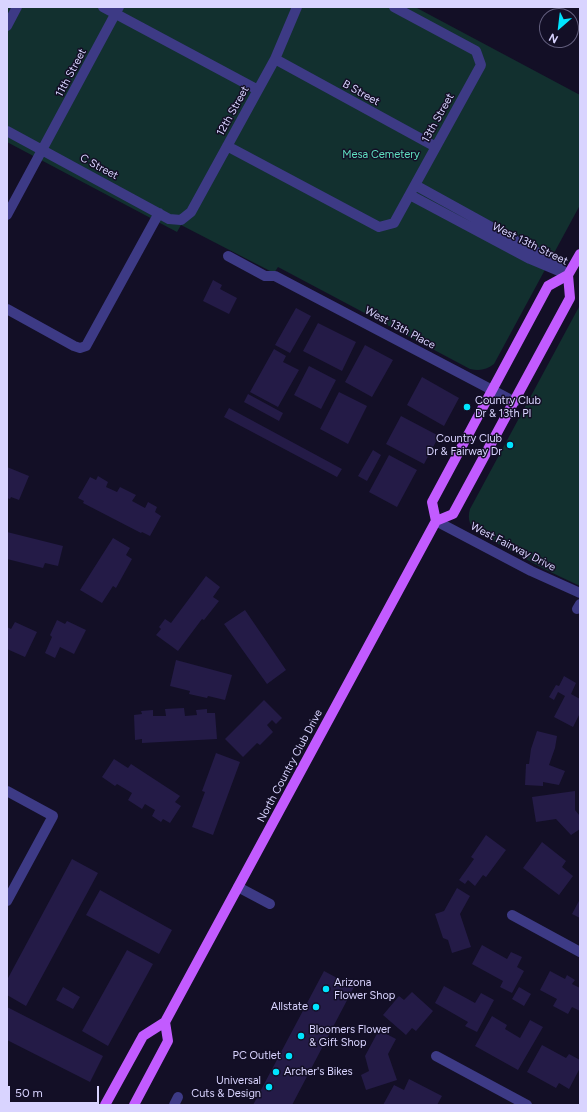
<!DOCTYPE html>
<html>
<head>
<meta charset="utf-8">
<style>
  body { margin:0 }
  #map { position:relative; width:587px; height:1112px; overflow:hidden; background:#130f26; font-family:Figtree,sans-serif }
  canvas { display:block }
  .frame { position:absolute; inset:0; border:8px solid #d9d4ff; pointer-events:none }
  .north { position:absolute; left:539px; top:8px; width:40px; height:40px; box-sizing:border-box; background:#130f26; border:1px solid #625e7d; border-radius:50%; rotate:208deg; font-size:11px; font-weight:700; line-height:16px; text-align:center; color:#d9d4ff }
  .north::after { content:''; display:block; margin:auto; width:14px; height:18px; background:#00e5ff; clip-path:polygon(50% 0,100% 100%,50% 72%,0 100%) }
  .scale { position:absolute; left:8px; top:1086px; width:91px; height:18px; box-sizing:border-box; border:2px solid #d9d4ff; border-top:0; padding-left:5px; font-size:12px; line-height:14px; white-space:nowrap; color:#d9d4ff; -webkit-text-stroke:3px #130f26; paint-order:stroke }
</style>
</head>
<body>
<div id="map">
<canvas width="587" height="1112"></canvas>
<div class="frame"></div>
<div class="north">N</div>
<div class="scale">50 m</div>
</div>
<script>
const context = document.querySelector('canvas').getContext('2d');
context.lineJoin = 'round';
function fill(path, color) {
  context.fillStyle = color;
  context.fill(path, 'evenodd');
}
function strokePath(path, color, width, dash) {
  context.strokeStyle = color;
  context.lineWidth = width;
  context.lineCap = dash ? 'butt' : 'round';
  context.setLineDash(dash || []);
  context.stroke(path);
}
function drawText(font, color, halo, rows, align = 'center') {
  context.font = font + ' Figtree,sans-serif';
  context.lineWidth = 3;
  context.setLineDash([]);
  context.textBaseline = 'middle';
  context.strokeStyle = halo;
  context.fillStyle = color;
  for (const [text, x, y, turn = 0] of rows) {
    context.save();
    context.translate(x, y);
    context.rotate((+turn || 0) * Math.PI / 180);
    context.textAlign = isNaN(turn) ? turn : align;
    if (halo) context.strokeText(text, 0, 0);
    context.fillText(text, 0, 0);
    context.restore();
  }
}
fill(new Path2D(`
  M7,7H415L580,95V205L494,364C486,370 480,371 470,369L278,267L274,273L181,225L177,232L7,142Z
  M580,305V586L544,569L478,533C470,527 467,519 470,509Z`), '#12302f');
fill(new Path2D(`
  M213,280L222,285L220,289L237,298L229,314L203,301Z
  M296,308L311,316L290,353L275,345Z
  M318,323L356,342L342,371L303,351Z
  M365,345L393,360L372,397L345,382Z
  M274,349L286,356L283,362L299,370L278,407L250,392Z
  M309,366L336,380L321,409L294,395Z
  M422,377L459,398L444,426L407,405Z
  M339,392L367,406L348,444L320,429Z
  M248,394L283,413L279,421L244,402Z
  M229,408L342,469L337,477L224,417Z
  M401,416L439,436L424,464L386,444Z
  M373,450L381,455L367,481L358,476Z
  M389,455L417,470L397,507L369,492Z
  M7,467L29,476L19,500L11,497L10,499L7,498Z
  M98,476L108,482L106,487L117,492L120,487L136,495L132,501L145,508L148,502L157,507L155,512L161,516L150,536L142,532L141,533L83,503L84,501L78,498L90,477L96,480Z
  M7,532L63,546L58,566L45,563L43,568L7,559Z
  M113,538L130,548L126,555L132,559L116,588L113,586L102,603L80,590Z
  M206,576L220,587L213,597L219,601L204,620L202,619L178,651L156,635L161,629L159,627L165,619L171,623Z
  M245,610L286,670L267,684L224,624Z
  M57,620L65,624L67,621L86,630L74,654L60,647L55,658L45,653L52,637L50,635Z
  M15,622L37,632L25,657L7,649V627L11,629Z
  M176,660L232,675L225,700L208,696L207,698L189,694L190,691L170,686Z
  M564,676L576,683L571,694L580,699V713L573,727L554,717L565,696L558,692L554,700L549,697L556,685L559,686Z
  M264,700L282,718L276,724L272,720L267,725L273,732L260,745L257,743L243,757L225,739Z
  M184,708L185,716L197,715L196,710L207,709V713H215L217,739L142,743V739L135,740L134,715L142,714L141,711L153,710V716H166L165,709Z
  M537,731L557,736L555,748L549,765L565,771L559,785L543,782V786L525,785L526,764H529L531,749Z
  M216,753L240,762L213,835L192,827L205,792L202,791Z
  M114,759L128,768L131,764L180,796L175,802L181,806L170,823L163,819L161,822L152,816L155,810L145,804L142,809L128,800L132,793L117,784L115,786L102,777Z
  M575,791V810L580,816V829L571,835L556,819L536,822L532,797Z
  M486,835L506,850L486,877L483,875L475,886L468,880L465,884L459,880L474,859L471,857Z
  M542,842L566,861L562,867L573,876L559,895L523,868Z
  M72,859L98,873L26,1006L7,995V980Z
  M457,888L470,896L460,914L471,947L452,953L448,940L443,938L435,914L444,911Z
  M100,890L172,930L159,954L86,915Z
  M580,899V918L572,914Z
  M482,945L507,959L511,952L522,957L517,967L524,971L512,993L500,987L503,981L472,964Z
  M127,950L153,964L108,1046L82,1031Z
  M324,971L354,987L292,1105H253Z
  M550,971L565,979L567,975L575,980L572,984L580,988V1011L572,1007L568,1014L553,1006L557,999L540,990Z
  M444,986L475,1003L481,993L494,1000L477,1032L465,1026L468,1022L435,1003Z
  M63,987L80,997L73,1009L56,1000Z
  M519,987L531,994L524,1006L512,999Z
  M412,992L433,1011L416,1031L412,1028L406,1035L383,1015L399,996L404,1000Z
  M7,1007L103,1056L90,1082L7,1040Z
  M492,1016L507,1025L505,1029L520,1038L530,1020L543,1027L518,1070L475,1046Z
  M379,1030L396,1039L388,1054L397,1080L366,1090L361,1075L369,1071L365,1056Z
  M542,1045L566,1058L569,1054L580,1060V1068L569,1089L559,1083L556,1088L527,1072Z
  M409,1079L442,1096L437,1105H383L394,1085L404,1090Z`), '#241b47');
strokePath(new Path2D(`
  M103,7L258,90
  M7,26L17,7
  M275,59L436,147
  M7,131L169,219L181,220L191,212L275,59L297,7
  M227,146L379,227L394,223L481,65L476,51L394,7
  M415,185L549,259L568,275
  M410,195L530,259L561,272
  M7,215L119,7
  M228,256L265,276H275L515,402
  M7,309L74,346L80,348L86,346L159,213
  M436,521L531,571L580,593
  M577,609L580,604
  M7,791L53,816L7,901
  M238,887L270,904
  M512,915L580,952
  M436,1056L527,1105
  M174,1105L178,1097`), '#3d3a85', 10);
strokePath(new Path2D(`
  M436,521L432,502L548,286L568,275
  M105,1105L143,1036L165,1022L436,521L453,514L570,298L568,275L580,254
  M134,1105L168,1041L165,1022`), '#c25bff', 10);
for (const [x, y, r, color] of [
  [467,407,4,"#00e5ff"],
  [510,445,4,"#00e5ff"],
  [326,989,4,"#00e5ff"],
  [316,1007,4,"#00e5ff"],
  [301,1036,4,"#00e5ff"],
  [289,1056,4,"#00e5ff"],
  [276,1072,4,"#00e5ff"],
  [269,1087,4,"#00e5ff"]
]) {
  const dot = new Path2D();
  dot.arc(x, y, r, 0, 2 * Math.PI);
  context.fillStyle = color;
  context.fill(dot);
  strokePath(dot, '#130f26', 1.5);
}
drawText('11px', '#d9d4ff', '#130f26', [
  ["11th Street",71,73,-62],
  ["B Street",361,93,29],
  ["12th Street",233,111,-61],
  ["13th Street",438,118,-61],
  ["C Street",99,167,28],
  ["West 13th Street",530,244,26],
  ["West 13th Place",400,328,28],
  ["West Fairway Drive",513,547,27],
  ["North Country Club Drive",290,766,-62]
]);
drawText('11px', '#5fe0c0', '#130f26', [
  ["Mesa Cemetery",381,155]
]);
drawText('11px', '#d9d4ff', '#130f26', [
  ["Country Club",475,401],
  ["Dr & 13th Pl",475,414],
  ["Country Club",502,439,"right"],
  ["Dr & Fairway Dr",502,452,"right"],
  ["Arizona",334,983],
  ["Flower Shop",334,996],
  ["Allstate",308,1007,"right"],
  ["Bloomers Flower",309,1030],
  ["& Gift Shop",309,1043],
  ["PC Outlet",281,1056,"right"],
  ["Archer's Bikes",284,1072],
  ["Universal",261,1081,"right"],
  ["Cuts & Design",261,1094,"right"]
], 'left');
</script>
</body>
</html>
